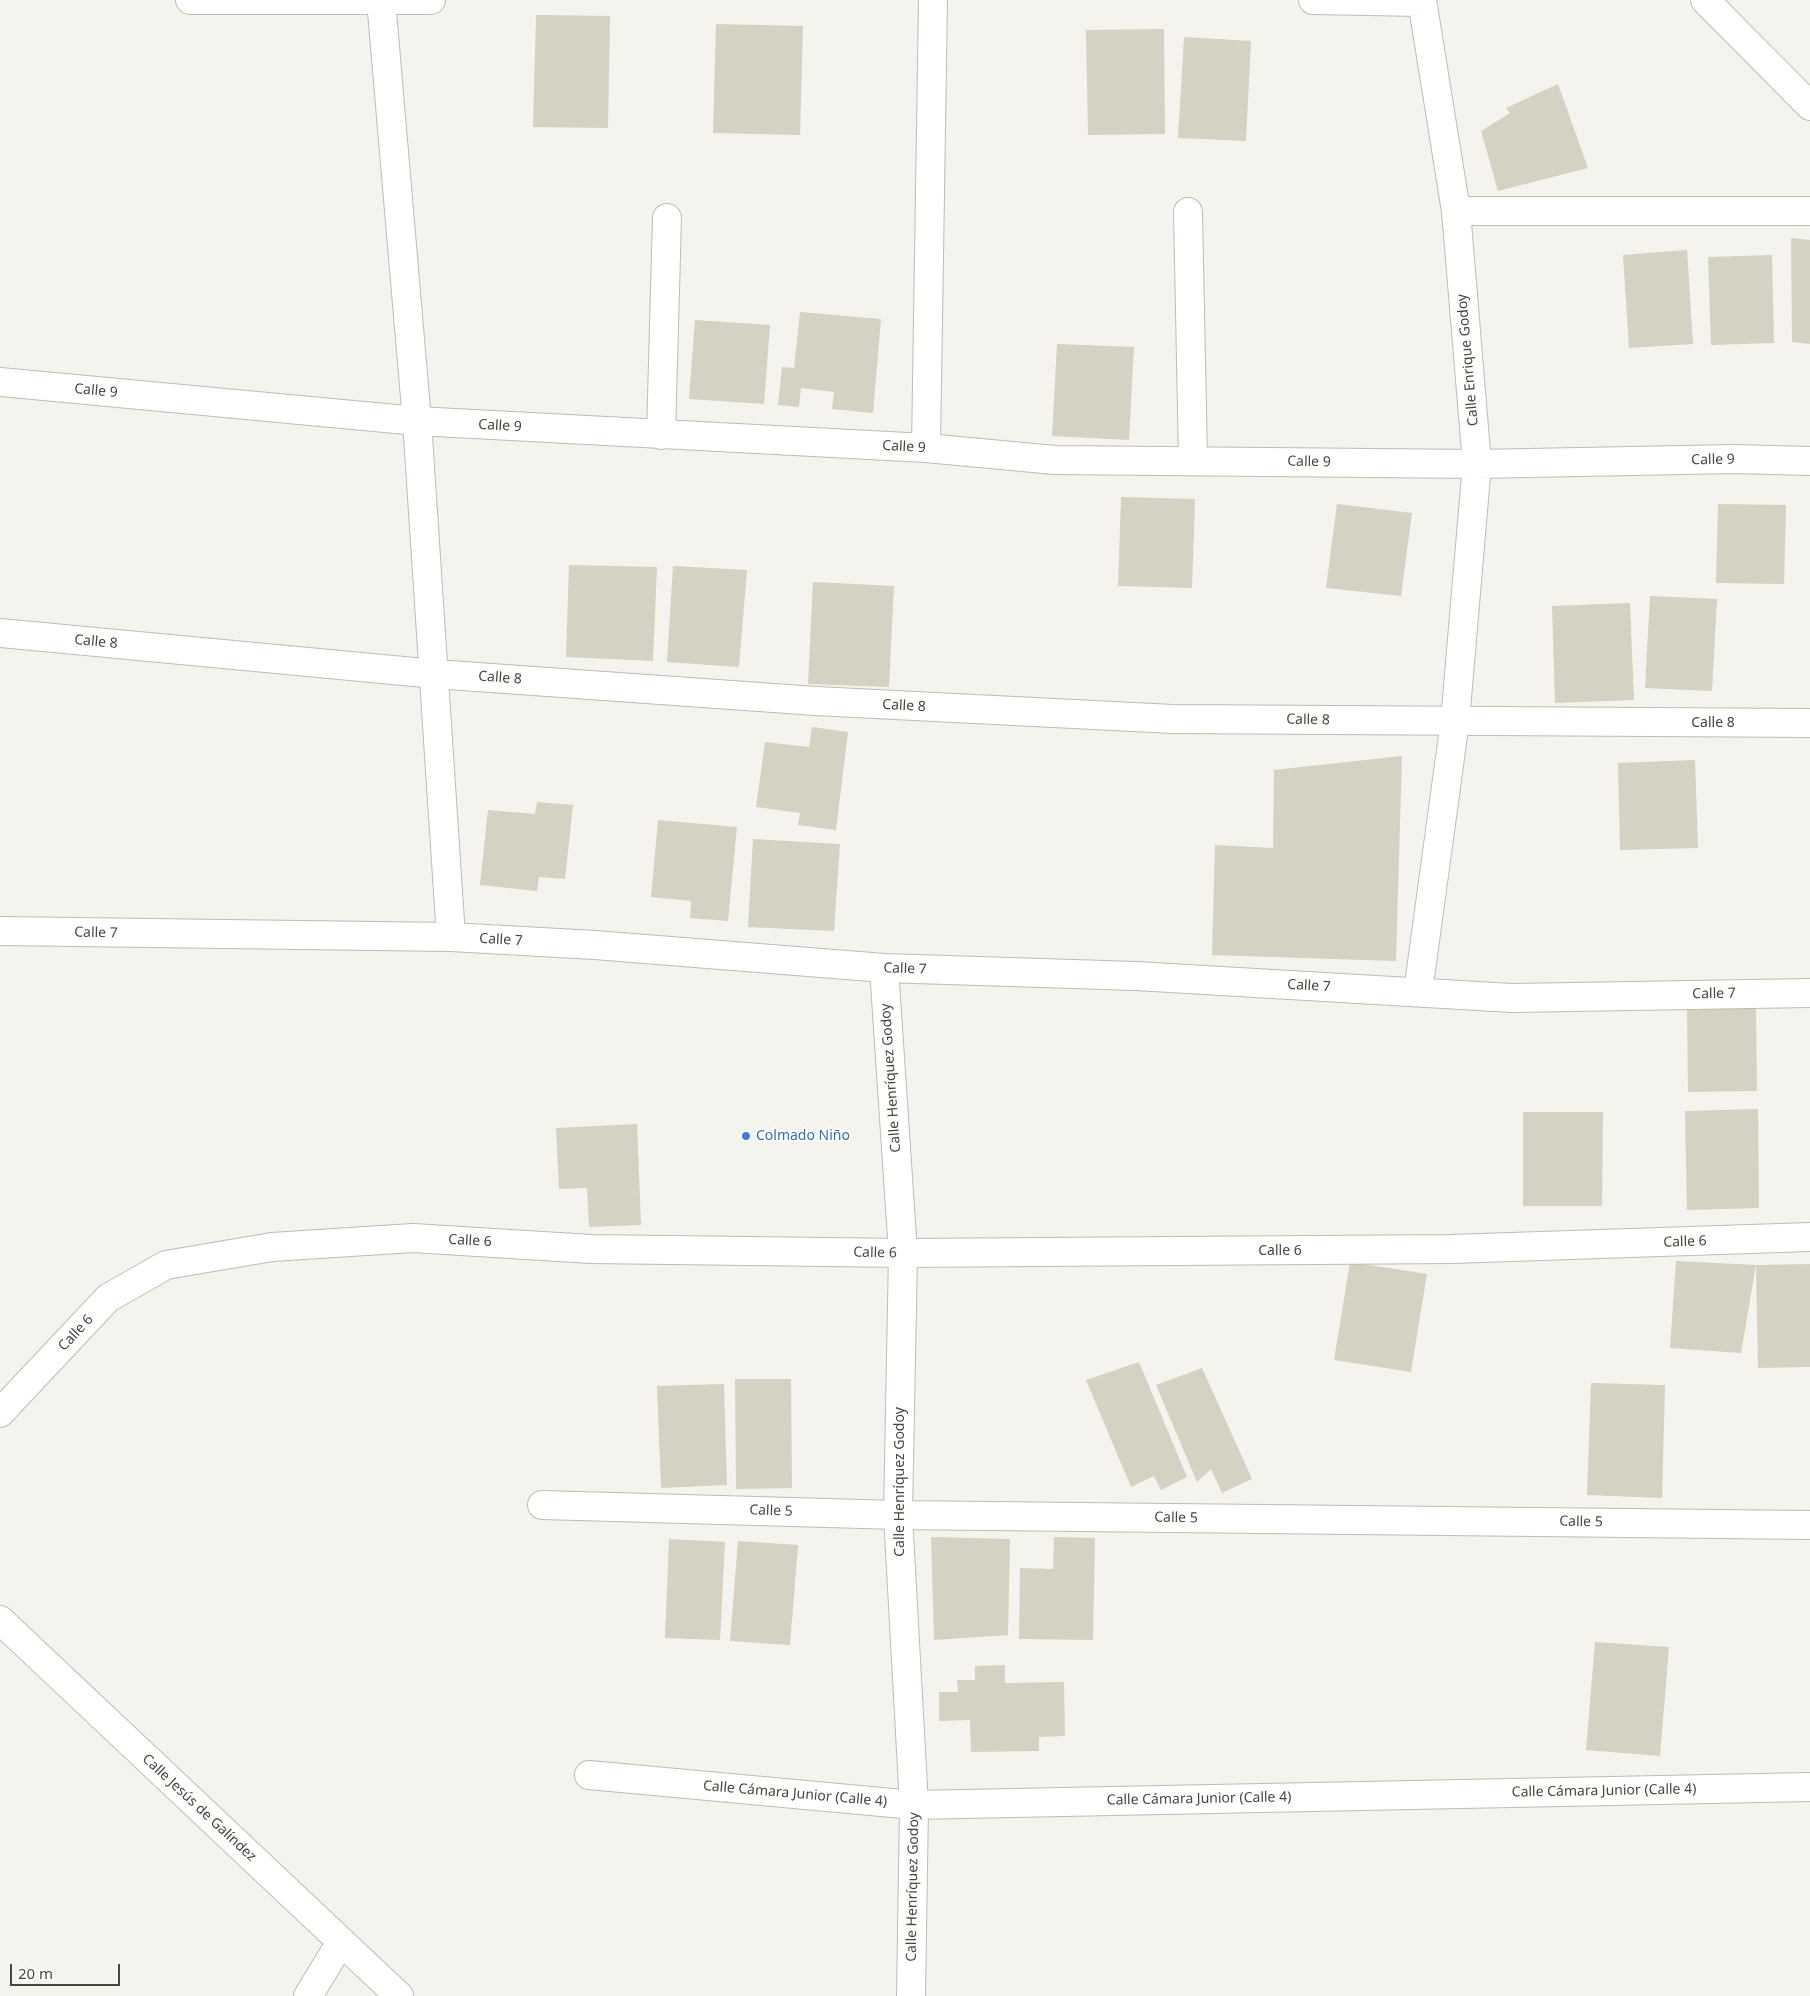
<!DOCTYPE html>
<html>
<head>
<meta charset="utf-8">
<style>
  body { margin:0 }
  #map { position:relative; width:1810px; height:1996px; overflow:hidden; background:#f4f3ed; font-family:"Noto Sans",sans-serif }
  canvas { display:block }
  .scale { position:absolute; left:10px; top:1964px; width:110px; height:22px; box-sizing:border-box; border:2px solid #48453b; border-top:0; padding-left:6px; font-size:15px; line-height:18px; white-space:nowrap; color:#48453b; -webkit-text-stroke:4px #fff; paint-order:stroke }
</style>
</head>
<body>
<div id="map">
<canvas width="1810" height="1996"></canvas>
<div class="scale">20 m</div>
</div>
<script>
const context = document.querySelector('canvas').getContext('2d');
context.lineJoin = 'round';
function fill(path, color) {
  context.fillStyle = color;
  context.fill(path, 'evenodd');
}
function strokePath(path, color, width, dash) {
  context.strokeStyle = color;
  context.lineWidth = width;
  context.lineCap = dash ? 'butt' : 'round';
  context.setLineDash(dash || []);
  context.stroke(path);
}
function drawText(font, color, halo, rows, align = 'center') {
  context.font = font + ' "Noto Sans",sans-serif';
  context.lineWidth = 4;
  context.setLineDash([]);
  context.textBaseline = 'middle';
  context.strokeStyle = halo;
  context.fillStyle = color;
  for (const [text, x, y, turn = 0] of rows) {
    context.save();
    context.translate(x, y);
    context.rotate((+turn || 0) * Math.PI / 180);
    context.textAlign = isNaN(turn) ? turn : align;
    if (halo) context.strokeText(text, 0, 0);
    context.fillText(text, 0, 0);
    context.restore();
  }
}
fill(new Path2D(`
  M536,15L610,16L608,128L533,127Z
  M716,24L803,26L800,135L713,133Z
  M1164,29L1165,134L1088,135L1086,30Z
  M1184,37L1251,41L1246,141L1178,138Z
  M1558,84L1588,168L1498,191L1481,131L1510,113L1506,108Z
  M1791,238L1810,240V344L1792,342Z
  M1687,250L1693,344L1629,348L1623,255Z
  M1772,255L1774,343L1711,345L1708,257Z
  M800,312L881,319L873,413L832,409L834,392L801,388L799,407L778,405L782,367L794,368Z
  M695,320L770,325L764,404L689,399Z
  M1057,344L1134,347L1129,440L1052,436Z
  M1121,497L1195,499L1192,588L1118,586Z
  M1337,504L1412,513L1401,596L1326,588Z
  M1718,504L1786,505L1784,584L1716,583Z
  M569,565L657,567L653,661L566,657Z
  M673,566L747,570L739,667L667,662Z
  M813,582L894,586L889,687L808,684Z
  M1650,596L1717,599L1712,691L1645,688Z
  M1630,603L1634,700L1555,703L1552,606Z
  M812,727L848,732L836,830L798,825L800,813L756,807L765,742L809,747Z
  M1402,756L1396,961L1212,955L1215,845L1273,848L1274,770Z
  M1695,760L1698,848L1620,850L1618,763Z
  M537,802L573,805L565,879L539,877L537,891L480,885L488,810L535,814Z
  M658,820L737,827L728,921L690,918L691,901L651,897Z
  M753,839L840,844L834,931L748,927Z
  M1756,1007L1757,1091L1688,1092L1687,1008Z
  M1758,1109L1759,1208L1687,1210L1685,1111Z
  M1523,1112H1603L1602,1206H1523Z
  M637,1124L641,1225L589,1227L587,1188L559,1189L556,1128Z
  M1676,1261L1756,1265L1741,1353L1670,1348Z
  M1350,1262L1427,1274L1411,1372L1334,1360Z
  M1810,1264V1367L1758,1368L1756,1265Z
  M1139,1362L1187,1477L1161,1490L1154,1476L1131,1487L1086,1380Z
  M1202,1368L1252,1479L1222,1493L1211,1469L1197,1482L1156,1385Z
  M735,1379H791L792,1488L736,1489Z
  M1591,1383L1665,1385L1662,1498L1587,1495Z
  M724,1384L727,1485L661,1488L657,1386Z
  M931,1537L1010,1539L1008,1635L934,1640Z
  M1054,1537L1095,1538L1093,1640L1019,1639L1020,1568L1053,1569Z
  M669,1539L725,1542L720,1640L665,1638Z
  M738,1541L798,1545L790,1645L730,1641Z
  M1595,1642L1669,1647L1660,1756L1586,1750Z
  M1005,1665V1683L1064,1682L1065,1736L1039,1737V1751L971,1752L970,1720L939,1721V1692H958L957,1680H975V1666Z`), '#d5d1c3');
const minor = new Path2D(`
  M190,0H431
  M381,0L417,421L451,937
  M1313,0L1422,2
  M1705,0L1810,106
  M1456,211H1810
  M1188,212L1193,460
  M0,382L417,421L926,448L1055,460L1477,464L1734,459L1810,461
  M661,435L667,218
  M926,448L933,0
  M0,633L435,674L816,701L1173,719L1810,723
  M0,931L451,937L595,945L884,968L1136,976L1512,998L1810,993
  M884,968L903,1253L898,1515L914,1805L911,1996
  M1418,992L1455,721L1477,464L1456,211L1422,0
  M0,1413L108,1298L166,1265L272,1247L413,1238L591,1249L903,1253L1451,1249L1810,1237
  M542,1505L898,1515L1810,1525
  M0,1620L399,1996
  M589,1775L914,1805L1810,1787
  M308,1996L341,1942`);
strokePath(minor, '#bfbcb0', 30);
strokePath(minor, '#fff', 28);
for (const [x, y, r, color] of [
  [746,1136,5,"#3f7fe0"]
]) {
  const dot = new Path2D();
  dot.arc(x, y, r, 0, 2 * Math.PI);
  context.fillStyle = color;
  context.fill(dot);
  strokePath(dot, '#fff', 2);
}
drawText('14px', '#48453b', '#fff', [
  ["Calle Enrique Godoy",1468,360,-95],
  ["Calle 9",96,391,5],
  ["Calle 9",500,426,3],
  ["Calle 9",904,447,3],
  ["Calle 9",1713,460,-1],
  ["Calle 9",1309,462,1],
  ["Calle 8",96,642,5],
  ["Calle 8",500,678,4],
  ["Calle 8",904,706,3],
  ["Calle 8",1308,720,1],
  ["Calle 8",1713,723],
  ["Calle 7",96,933,1],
  ["Calle 7",501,940,3],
  ["Calle 7",905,969,2],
  ["Calle 7",1309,986,3],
  ["Calle 7",1714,994,-1],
  ["Calle Henríquez Godoy",891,1078,-94],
  ["Calle 6",470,1241,3],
  ["Calle 6",1685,1242,-2],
  ["Calle 6",1280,1251],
  ["Calle 6",875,1253,1],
  ["Calle 6",76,1333,-47],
  ["Calle Henríquez Godoy",900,1482,-90],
  ["Calle 5",771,1511,2],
  ["Calle 5",1176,1518,1],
  ["Calle 5",1581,1522,1],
  ["Calle Cámara Junior (Calle 4)",1604,1791,-1],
  ["Calle Cámara Junior (Calle 4)",795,1794,5],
  ["Calle Cámara Junior (Calle 4)",1199,1799,-1],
  ["Calle Jesús de Galíndez",199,1808,43],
  ["Calle Henríquez Godoy",913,1887,-89]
]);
drawText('14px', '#366cbe', '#fff', [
  ["Colmado Niño",756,1136]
], 'left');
</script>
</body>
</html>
